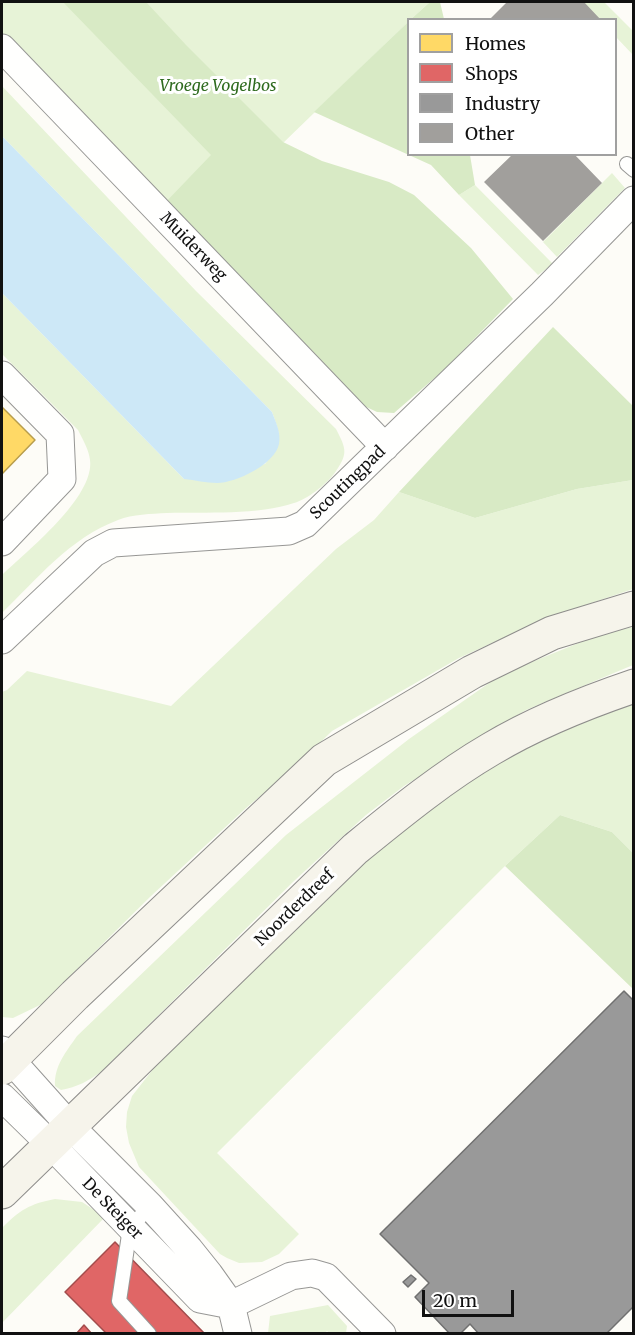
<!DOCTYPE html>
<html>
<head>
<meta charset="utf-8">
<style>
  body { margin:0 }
  #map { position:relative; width:635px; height:1335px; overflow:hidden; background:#fdfcf7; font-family:Merriweather,serif }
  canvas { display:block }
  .frame { position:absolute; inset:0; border:3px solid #111; pointer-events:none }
  .legend { position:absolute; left:407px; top:18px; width:210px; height:138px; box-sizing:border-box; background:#fff; border:2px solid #a0a0a0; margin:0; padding:8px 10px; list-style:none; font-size:18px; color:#111 }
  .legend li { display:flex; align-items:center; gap:12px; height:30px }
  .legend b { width:30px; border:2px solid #a0a0a0 }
  .scale { position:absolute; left:422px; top:1290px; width:92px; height:27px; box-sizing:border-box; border:3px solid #111; border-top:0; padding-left:8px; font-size:18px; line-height:21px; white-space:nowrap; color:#111; -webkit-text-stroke:4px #fff; paint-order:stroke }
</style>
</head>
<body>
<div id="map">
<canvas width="635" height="1335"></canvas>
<div class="frame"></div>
<ul class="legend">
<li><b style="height:16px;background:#ffd966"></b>Homes</li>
<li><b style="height:16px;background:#e06666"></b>Shops</li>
<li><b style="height:16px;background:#999"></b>Industry</li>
<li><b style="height:16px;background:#a19f9c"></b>Other</li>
</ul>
<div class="scale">20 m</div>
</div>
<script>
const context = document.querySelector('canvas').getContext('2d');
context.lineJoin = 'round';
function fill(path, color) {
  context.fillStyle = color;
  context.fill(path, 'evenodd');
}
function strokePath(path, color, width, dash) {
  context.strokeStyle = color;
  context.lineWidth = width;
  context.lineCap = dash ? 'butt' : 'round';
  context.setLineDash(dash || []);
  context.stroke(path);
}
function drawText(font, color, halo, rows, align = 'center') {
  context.font = font + ' Merriweather,serif';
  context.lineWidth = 6;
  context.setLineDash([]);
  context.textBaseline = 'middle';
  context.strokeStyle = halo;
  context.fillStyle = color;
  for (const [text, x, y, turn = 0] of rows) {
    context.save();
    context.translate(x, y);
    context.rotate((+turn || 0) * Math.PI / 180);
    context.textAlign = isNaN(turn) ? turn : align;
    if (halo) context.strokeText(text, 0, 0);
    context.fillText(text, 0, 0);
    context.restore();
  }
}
fill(new Path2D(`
  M2,2H430L411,19L408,20V22L219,205H163L2,33Z
  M582,2H604L633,31V55L616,37V20L599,19Z
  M2,86L196,291L336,429C347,450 348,454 334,474C325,485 308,499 294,503C260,515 204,512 167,513C151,514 133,514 118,520C70,538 37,579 2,613V575C26,552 95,497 90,460C89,450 83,440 78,430L2,354V293L184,479L265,464C282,441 282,439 272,412L2,136Z
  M612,173L625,188L557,257L543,242Z
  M475,185L553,264L538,275L459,195Z
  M633,480V589L547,618L459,658L332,731L294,768L246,808L151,896L42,1004L13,1018L2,1017V692L7,690L27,671L171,706L336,549L374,520L399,492L475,518L577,489Z
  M633,627V665L526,710L404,786L366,815L294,881L102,1071C89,1081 77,1087 61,1090L55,1086C54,1066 66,1052 77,1036L286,835L409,739L502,674L601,634Z
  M633,700V853L612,832L560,815L505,866L217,1153L299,1234L279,1254L262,1262L239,1263L227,1258L220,1254L139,1167L129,1143L126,1127L127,1112L132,1096L169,1049L387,840L486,770L541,739Z
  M55,1199L82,1202L105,1217L2,1323V1228C20,1210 29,1204 55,1199Z
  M328,1305L347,1326L346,1333H329L327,1331L324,1334L268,1333L270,1316Z`), '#e7f3d7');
fill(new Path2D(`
  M63,2H146L186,45L283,142L322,161L389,182L414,195L471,248L513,299L445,369L394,413L377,412L360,404L163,205L211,155Z
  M430,2H440L444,19H411Z
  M408,22V154L470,155L475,185L459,195L431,165L314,112Z
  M553,327L633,406V480L577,489L475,518L399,492Z
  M560,815L612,832L633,853V989L505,866Z`), '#d8eac5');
fill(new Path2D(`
  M2,136L272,412C276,423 281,432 279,444C275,464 236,483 217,483C206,483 195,480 184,479L2,293Z`), '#cde8f7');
const homes = new Path2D(`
  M2,407L35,440L2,474Z`);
fill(homes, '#ffd966');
strokePath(homes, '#b89d4c', 1.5);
const shops = new Path2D(`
  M115,1242L205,1334H107L65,1292Z
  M84,1325L92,1334H76Z`);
fill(shops, '#e06666');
strokePath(shops, '#a24c4c', 1.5);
const industry = new Path2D(`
  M624,991L634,1001V1306L606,1334H479L470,1324L460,1334H450L415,1297L429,1283L380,1234Z
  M411,1275L416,1279L408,1287L403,1282Z`);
fill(industry, '#999');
strokePath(industry, '#707070', 1.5);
fill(new Path2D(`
  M507,2H584L601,20H489Z
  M513,154H574L602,183L543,241L484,182Z`), '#a19f9c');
const service = new Path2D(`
  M627,164L634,170
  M149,1334L119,1301L130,1228L150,1206`);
const minor = new Path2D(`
  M2,48L385,447
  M2,375L60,434L62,479L2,542
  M2,640L94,553L113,543L289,531L305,524L542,294L634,200
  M2,1050L70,1126L150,1206L189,1249L209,1274L231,1305L238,1334
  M2,1097L50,1144L200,1299L231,1305L291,1276L312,1273L326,1277L382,1334`);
const secondary = new Path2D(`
  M2,1068L75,995L324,760L472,672L552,633L634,608
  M2,1192L355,849C398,814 443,777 491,749C536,722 584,703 634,686`);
strokePath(service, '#979795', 16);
strokePath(minor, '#979795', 29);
strokePath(secondary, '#8e8d8b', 35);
strokePath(service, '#fffffe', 14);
strokePath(minor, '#fffffe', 27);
strokePath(secondary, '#f6f4eb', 33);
drawText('italic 16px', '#2f6b1f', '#fff', [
  ["Vroege Vogelbos",218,86]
]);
drawText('16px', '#111', '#fff', [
  ["Muiderweg",193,247,46],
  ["Scoutingpad",348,483,-44],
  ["Noorderdreef",295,908,-44],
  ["De Steiger",112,1209,46]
]);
</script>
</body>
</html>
